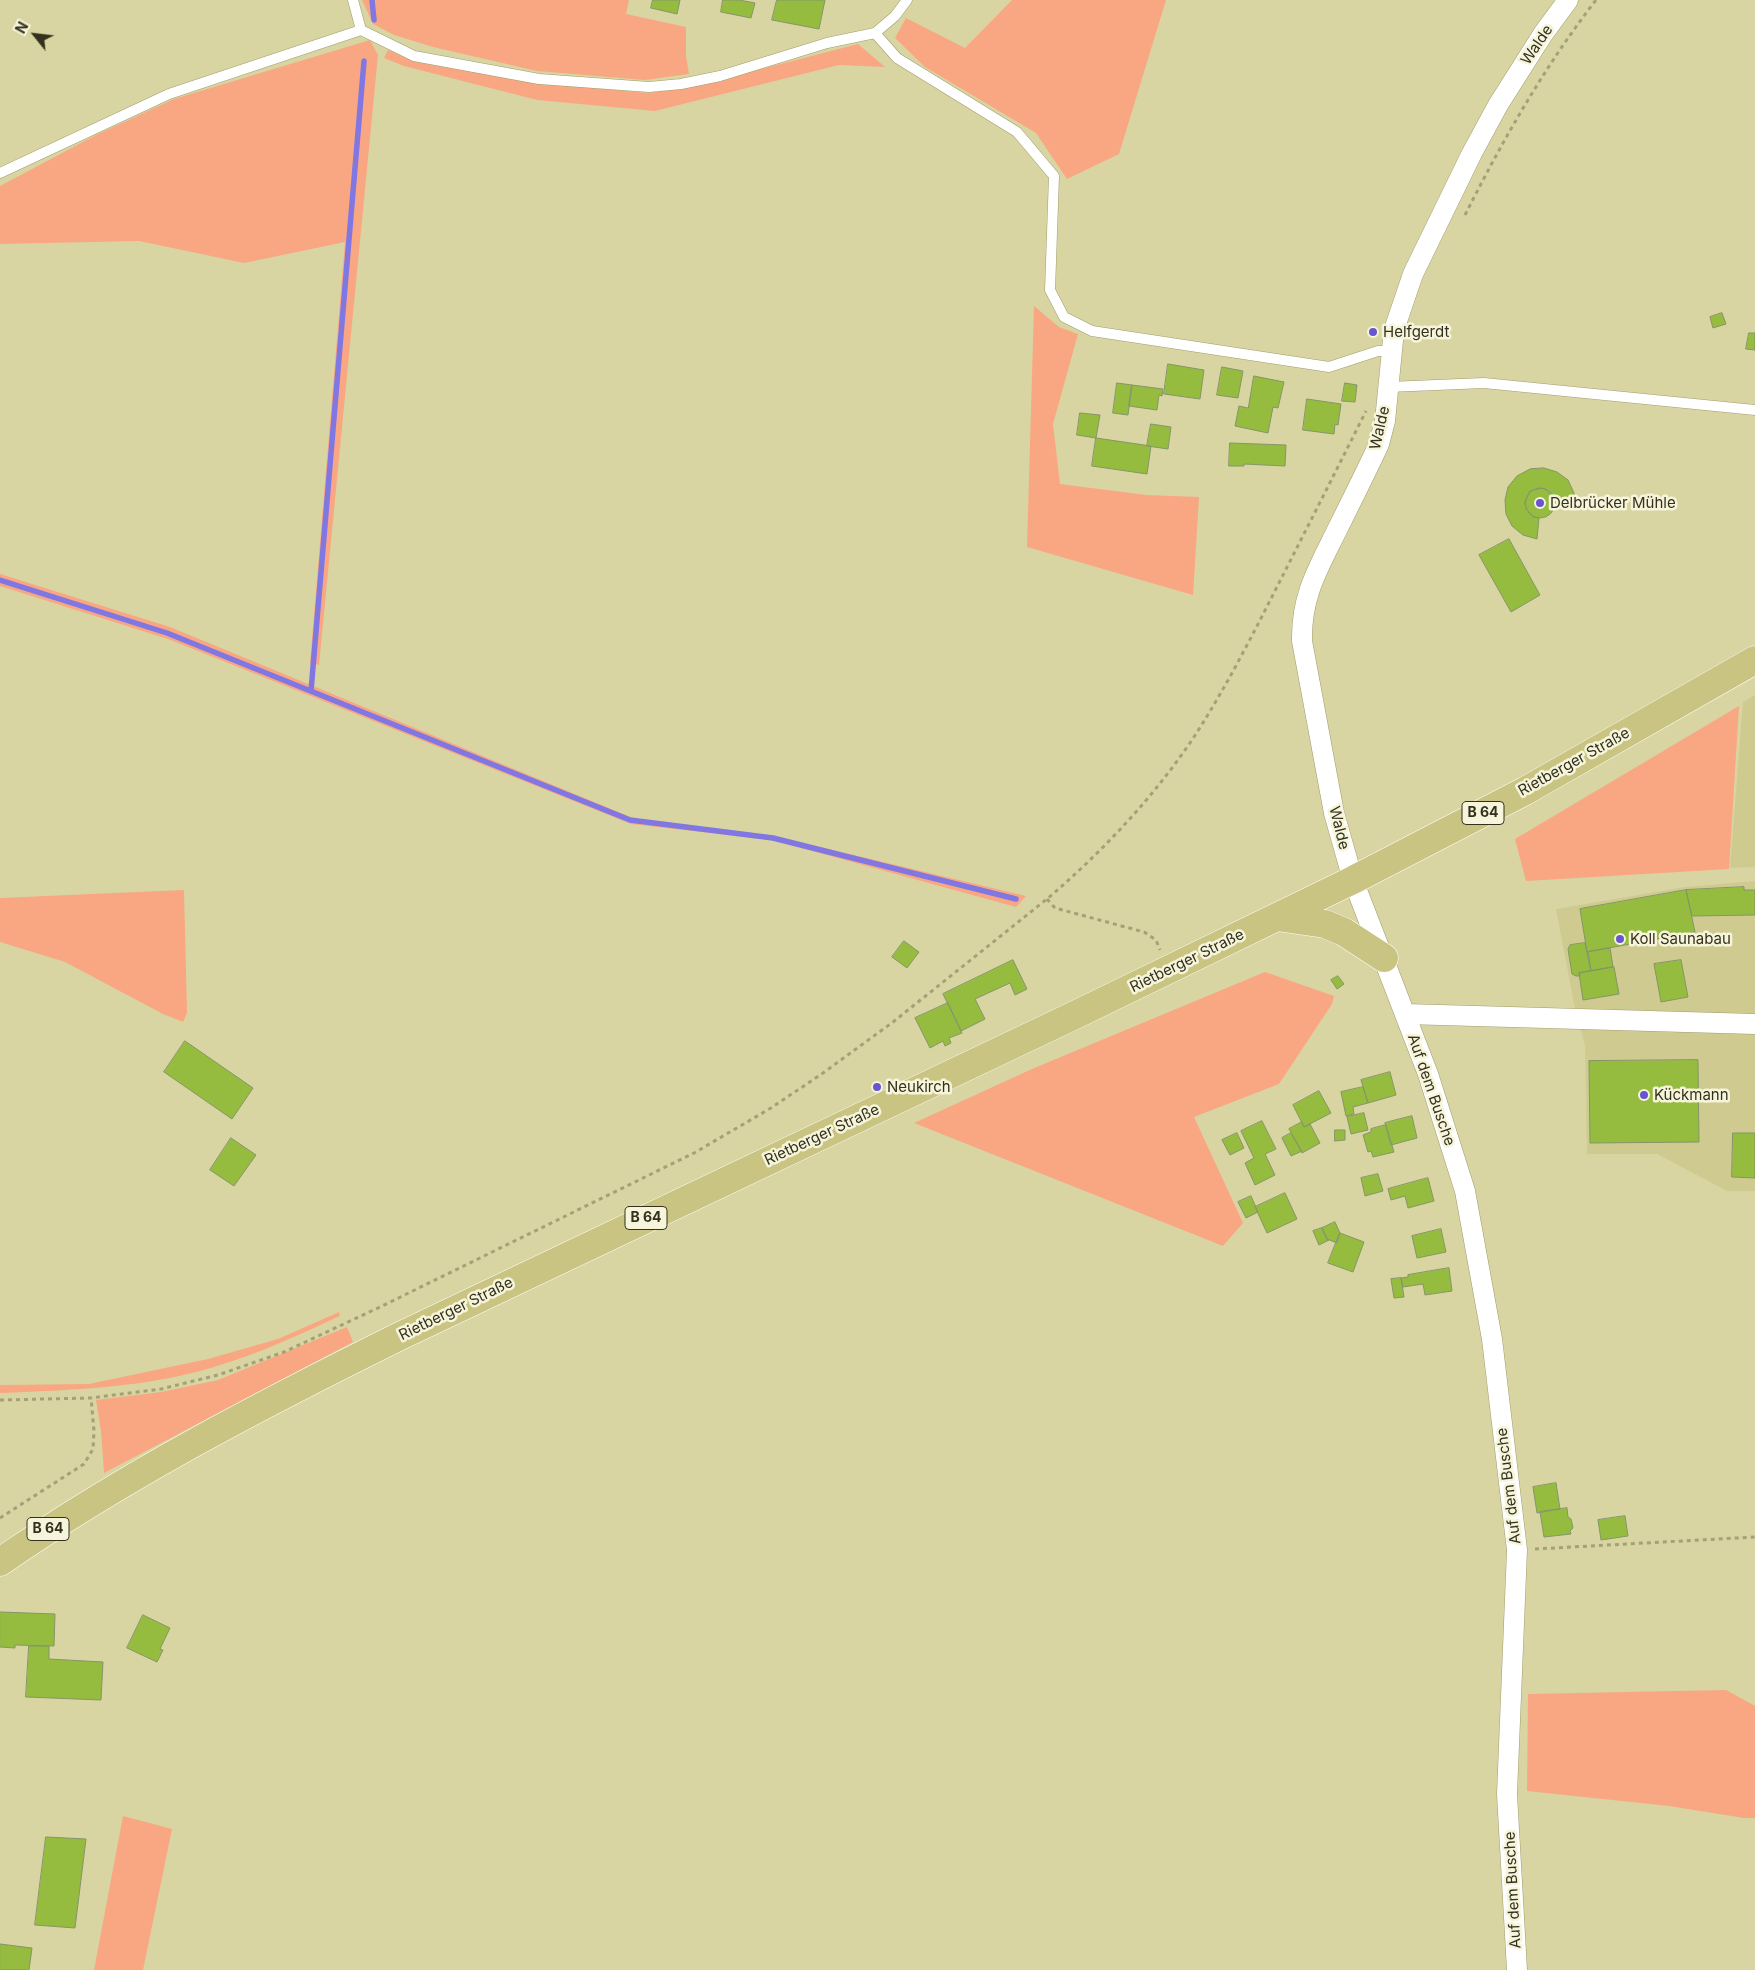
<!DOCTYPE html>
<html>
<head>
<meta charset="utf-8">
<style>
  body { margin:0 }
  #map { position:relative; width:1755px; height:1970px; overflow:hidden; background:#d8d5a2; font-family:Inter,sans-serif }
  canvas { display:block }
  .north { position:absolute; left:10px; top:10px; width:50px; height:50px; -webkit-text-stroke:4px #f6f5db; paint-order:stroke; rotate:299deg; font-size:14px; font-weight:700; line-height:20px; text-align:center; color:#33311d }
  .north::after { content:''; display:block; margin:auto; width:18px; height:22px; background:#33311d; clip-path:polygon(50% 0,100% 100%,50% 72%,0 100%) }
</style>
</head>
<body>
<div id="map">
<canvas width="1755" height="1970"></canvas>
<div class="north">N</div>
</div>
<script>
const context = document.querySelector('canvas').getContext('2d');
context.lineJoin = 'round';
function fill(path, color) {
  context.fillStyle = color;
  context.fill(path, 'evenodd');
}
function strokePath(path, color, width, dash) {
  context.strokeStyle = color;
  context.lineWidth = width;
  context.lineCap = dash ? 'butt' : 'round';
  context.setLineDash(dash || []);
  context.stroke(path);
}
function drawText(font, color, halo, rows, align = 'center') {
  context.font = font + ' Inter,sans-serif';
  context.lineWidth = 5;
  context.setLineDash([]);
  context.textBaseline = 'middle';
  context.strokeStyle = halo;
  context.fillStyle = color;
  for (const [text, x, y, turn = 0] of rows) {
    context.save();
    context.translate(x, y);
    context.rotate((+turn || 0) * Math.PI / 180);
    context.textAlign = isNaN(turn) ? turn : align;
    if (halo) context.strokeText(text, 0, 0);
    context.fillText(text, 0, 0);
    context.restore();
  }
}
fill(new Path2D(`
  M1755,695V867L1730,868L1743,702Z
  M1755,881V1191H1727L1657,1154H1587L1585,1046L1574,1004L1556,909L1685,887Z`), '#cfcb90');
fill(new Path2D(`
  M362,0H629L626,14L686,27V56L689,74L645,80L537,71L433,47L394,35L373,24Z
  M1012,0H1166L1119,154L1067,179L1036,133L925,67L895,38L906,18L965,48Z
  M370,40L378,55L319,665L310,663L345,242L244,263L139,241L0,244V186L96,135L174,99Z
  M858,44L885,67L839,65L655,111L537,100L404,66L384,58L388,50L415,60L539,83L649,93L703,84Z
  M1034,306L1059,327L1078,334L1053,424L1060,484L1146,495L1199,497L1193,595L1027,547Z
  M0,574L170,627L633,818L774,836L1026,896L1016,907L772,840L631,824L168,639L0,586Z
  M1739,706L1729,869L1526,881L1515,839Z
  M184,890L187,1013L183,1022L163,1014L65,962L0,942V898Z
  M1265,972L1334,996L1332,1004L1279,1084L1194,1117L1243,1223L1223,1246L914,1123L1032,1069Z
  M339,1312L340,1316C299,1335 258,1354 214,1367C145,1388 72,1390 0,1393V1385L89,1384L208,1359L278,1339Z
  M347,1327L353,1342L104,1473L101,1431L96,1400L161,1392L218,1380Z
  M1726,1690L1755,1706V1818H1744L1669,1806L1527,1791L1528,1694Z
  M123,1816L172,1829L143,1970H94Z`), '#f9a782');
strokePath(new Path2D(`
  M372,0L374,20
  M0,580L167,633L630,820L773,838L1016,899
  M311,691L364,61`), '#8077e2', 5.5);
const building = new Path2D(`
  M653,0H680L677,14L651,8Z
  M723,0H739L755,3L751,18L721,12Z
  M777,0H825L819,29L772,20Z
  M1722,313L1726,324L1713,328L1710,317Z
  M1749,333H1755V350L1746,349Z
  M1168,364L1204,370L1200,399L1164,394Z
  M1222,367L1243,371L1238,398L1217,395Z
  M1254,376L1284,382L1278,408L1273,407L1268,433L1235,426L1239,406L1248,408Z
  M1117,383L1132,385L1128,415L1113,413Z
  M1345,383L1357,385L1355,402L1342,401Z
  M1132,385L1163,389L1162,396L1159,395L1157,410L1129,406Z
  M1307,399L1341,404L1338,425L1335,424L1334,434L1303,430Z
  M1080,413L1100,415L1096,438L1077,435Z
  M1151,424L1171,427L1168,449L1147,446Z
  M1096,438L1151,446L1147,474L1092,466Z
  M1230,443L1286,445L1285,466L1244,464V466H1229Z
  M1544,468L1557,472L1568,480L1574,493L1576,507L1555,505V499L1547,490L1542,488L1530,491L1525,502L1526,508L1533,517L1539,518L1537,539L1523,535L1512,526L1506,514L1505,500L1508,487L1517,476L1530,469Z
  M1525 503a15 15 0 1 1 30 0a15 15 0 1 1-30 0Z
  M1509,539L1540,595L1511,612L1479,555Z
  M1744,887V890H1755V915L1692,916L1686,890Z
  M1686,890L1695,932L1587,952L1580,909Z
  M904,941L919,952L907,968L892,957Z
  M1585,943L1591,971L1579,973L1580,976H1576L1572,974L1568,949L1570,945Z
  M1608,948H1610L1613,967L1591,971L1588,952Z
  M1013,960L1027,989L1015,995L1010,983L975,999L985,1019L961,1031L943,994Z
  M1681,960L1688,997L1661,1002L1654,964Z
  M1614,967L1619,994L1583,1000L1579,973Z
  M1338,976L1344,984L1337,989L1331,980Z
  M948,1003L962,1033L949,1038L951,1043L945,1046L943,1041L930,1048L915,1018Z
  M185,1041L253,1088L232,1119L164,1072Z
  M1698,1060L1699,1142L1590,1143L1589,1061Z
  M1390,1072L1396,1095L1368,1103L1361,1080Z
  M1363,1087L1368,1103L1353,1107L1354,1114L1346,1116L1341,1092Z
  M1319,1091L1331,1113L1304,1127L1293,1105Z
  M1364,1113L1368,1130L1351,1134L1347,1117Z
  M1412,1116L1417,1138L1391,1145L1385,1123Z
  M1262,1121L1276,1149L1265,1154L1275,1175L1255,1185L1245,1163L1254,1158L1241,1131Z
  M1302,1122L1304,1127L1310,1124L1320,1143L1302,1153L1289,1129Z
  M1386,1125L1394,1152L1373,1157L1371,1151L1368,1152L1363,1135L1371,1132V1129Z
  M1335,1130H1345V1140L1335,1141Z
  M1237,1133L1244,1148L1230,1155L1222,1140Z
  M1291,1133L1302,1151L1291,1156L1282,1138Z
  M1733,1133H1755V1178L1732,1177Z
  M231,1138L256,1155L234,1186L210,1170Z
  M1378,1174L1383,1191L1365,1196L1361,1178Z
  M1428,1178L1434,1201L1408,1208L1405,1196L1391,1200L1388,1189Z
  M1285,1193L1297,1219L1267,1233L1255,1207Z
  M1251,1196L1258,1212L1246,1218L1238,1202Z
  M1335,1222L1340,1233L1337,1243L1327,1239L1322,1228Z
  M1322,1228L1327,1239L1329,1240L1319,1245L1313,1231Z
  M1441,1229L1446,1252L1417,1258L1412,1236Z
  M1340,1233L1364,1242L1353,1272L1328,1263Z
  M1449,1268L1452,1291L1425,1295L1423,1284L1403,1287L1401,1278L1408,1277V1275Z
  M1401,1278L1404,1297L1394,1298L1391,1279Z
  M1556,1483L1560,1509L1537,1513L1533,1487Z
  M1567,1508L1568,1517L1571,1519L1573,1528L1570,1531L1571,1534L1544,1537L1540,1512Z
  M1625,1516L1628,1536L1601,1540L1598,1520Z
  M0,1612L55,1614L54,1646L15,1645V1648L0,1647Z
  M143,1615L170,1628L160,1649L163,1650L157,1662L127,1648Z
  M29,1646H49V1659L103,1662L101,1700L26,1697Z
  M46,1837L86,1839L75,1928L35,1925Z
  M0,1944L32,1948L29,1970H0Z`);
fill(building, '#95bc3e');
strokePath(building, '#859568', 1);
const lane = new Path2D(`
  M353,0L361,30L414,56L539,79L649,87L681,84L720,76L827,43L875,33L897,58L1017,132L1054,176L1050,290L1064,317L1092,331L1329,367L1378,351H1390
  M875,33L895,16L907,0
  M0,173L169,94L361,30
  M1388,387L1484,383L1755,410`);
const street = new Path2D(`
  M1405,1014L1755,1024
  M1517,1970L1507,1794L1517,1550L1492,1339L1465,1191L1428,1074L1353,880L1334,813L1302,641C1301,595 1319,567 1338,528C1352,500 1366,472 1379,444L1385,421L1394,330L1413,274L1472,153L1498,105L1543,34L1568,0`);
const primary = new Path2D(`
  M1277,917L1325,924L1344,932L1384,958
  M0,1562C126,1475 261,1405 398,1337L1075,1015L1353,880L1525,791L1755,660`);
strokePath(lane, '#a09d6c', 11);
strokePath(street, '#a09d6c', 21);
strokePath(primary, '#fff', 29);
strokePath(new Path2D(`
  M1465,215C1503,140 1544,67 1596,0
  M1047,899L1055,908L1144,932L1156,940L1160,950
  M0,1400L91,1398L161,1389L218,1375L284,1352L380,1307L694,1153L771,1108L823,1073L893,1022L1047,899C1101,853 1152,799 1192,740C1226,688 1254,632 1282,577C1310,522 1338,467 1366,411
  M0,1518L84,1464L93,1449L94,1431L91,1398
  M1535,1549L1755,1537`), '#a4a178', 3, [4, 4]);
strokePath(lane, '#fff', 10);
strokePath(street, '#fff', 20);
strokePath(primary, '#cac482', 28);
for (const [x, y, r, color] of [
  [1373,332,5,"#6756d0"],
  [1540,503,5,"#6756d0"],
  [1620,939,5,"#6756d0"],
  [877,1087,5,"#6756d0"],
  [1644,1095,5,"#6756d0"]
]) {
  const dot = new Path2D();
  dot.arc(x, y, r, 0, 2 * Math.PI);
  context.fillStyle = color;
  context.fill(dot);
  strokePath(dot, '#f6f5db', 2);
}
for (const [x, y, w] of [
  [1483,813,42],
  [646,1218,42],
  [48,1529,42]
]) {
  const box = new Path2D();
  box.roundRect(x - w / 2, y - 11.5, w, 23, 4);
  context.fillStyle = '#f6f5db';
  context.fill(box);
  strokePath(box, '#33311d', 1);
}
drawText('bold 14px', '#33311d', null, [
  ["B 64",1483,813],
  ["B 64",646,1218],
  ["B 64",48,1529]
]);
drawText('15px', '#33311d', '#f6f5db', [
  ["Walde",1537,45,-56],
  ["Walde",1380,428,-77],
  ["Rietberger Straße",1574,762,-29],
  ["Walde",1339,828,76],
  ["Rietberger Straße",1187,961,-26],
  ["Auf dem Busche",1431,1090,71],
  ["Rietberger Straße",822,1135,-25],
  ["Rietberger Straße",456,1309,-26],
  ["Auf dem Busche",1509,1486,-97],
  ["Auf dem Busche",1513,1890,-93]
]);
drawText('15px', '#33311d', '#f6f5db', [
  ["Helfgerdt",1383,332],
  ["Delbrücker Mühle",1550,503],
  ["Koll Saunabau",1630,939],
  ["Neukirch",887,1087],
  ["Kückmann",1654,1095]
], 'left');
</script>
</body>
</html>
